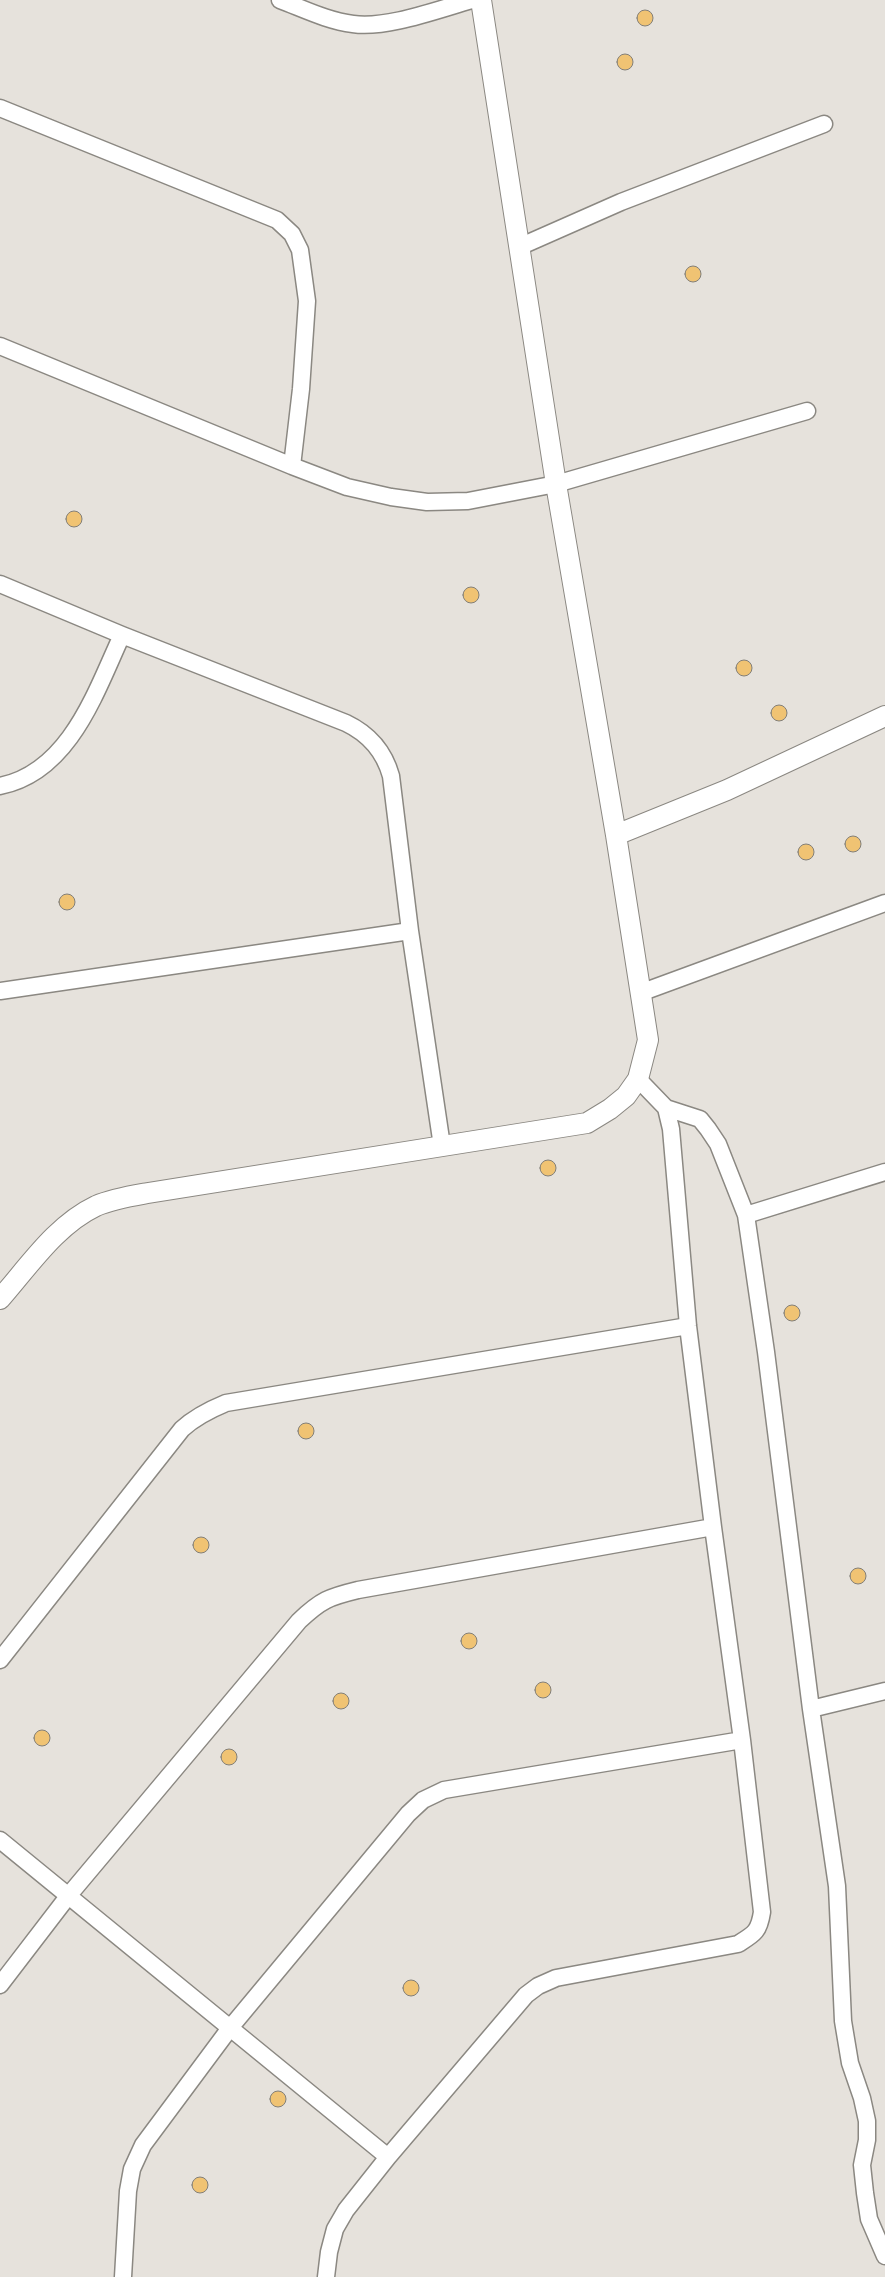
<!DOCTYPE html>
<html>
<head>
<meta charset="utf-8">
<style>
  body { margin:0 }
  canvas { display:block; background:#e6e2dc }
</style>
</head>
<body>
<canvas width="885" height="2277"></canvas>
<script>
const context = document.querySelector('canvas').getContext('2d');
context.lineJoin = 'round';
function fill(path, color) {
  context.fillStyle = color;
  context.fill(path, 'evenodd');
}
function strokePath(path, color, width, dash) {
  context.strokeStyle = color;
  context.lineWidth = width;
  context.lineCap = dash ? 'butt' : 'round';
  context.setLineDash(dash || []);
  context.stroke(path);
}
const building = new Path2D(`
  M637 18a8 8 0 1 1 16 0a8 8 0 1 1-16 0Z
  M617 62a8 8 0 1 1 16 0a8 8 0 1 1-16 0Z
  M685 274a8 8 0 1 1 16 0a8 8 0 1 1-16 0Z
  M66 519a8 8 0 1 1 16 0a8 8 0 1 1-16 0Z
  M463 595a8 8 0 1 1 16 0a8 8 0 1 1-16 0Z
  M736 668a8 8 0 1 1 16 0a8 8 0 1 1-16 0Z
  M771 713a8 8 0 1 1 16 0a8 8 0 1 1-16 0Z
  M845 844a8 8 0 1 1 16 0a8 8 0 1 1-16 0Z
  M798 852a8 8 0 1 1 16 0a8 8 0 1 1-16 0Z
  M59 902a8 8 0 1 1 16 0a8 8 0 1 1-16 0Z
  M540 1168a8 8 0 1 1 16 0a8 8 0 1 1-16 0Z
  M784 1313a8 8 0 1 1 16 0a8 8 0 1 1-16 0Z
  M298 1431a8 8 0 1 1 16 0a8 8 0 1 1-16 0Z
  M193 1545a8 8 0 1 1 16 0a8 8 0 1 1-16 0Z
  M850 1576a8 8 0 1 1 16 0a8 8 0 1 1-16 0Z
  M461 1641a8 8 0 1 1 16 0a8 8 0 1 1-16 0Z
  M535 1690a8 8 0 1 1 16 0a8 8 0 1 1-16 0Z
  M333 1701a8 8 0 1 1 16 0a8 8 0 1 1-16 0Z
  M34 1738a8 8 0 1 1 16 0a8 8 0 1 1-16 0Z
  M221 1757a8 8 0 1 1 16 0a8 8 0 1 1-16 0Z
  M403 1988a8 8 0 1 1 16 0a8 8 0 1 1-16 0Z
  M270 2099a8 8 0 1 1 16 0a8 8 0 1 1-16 0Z
  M192 2185a8 8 0 1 1 16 0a8 8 0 1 1-16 0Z`);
fill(building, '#f0c373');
strokePath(building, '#817e78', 1);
const minor = new Path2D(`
  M280,0C304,9 328,21 353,24C387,29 439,9 472,0
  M0,108L277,220L292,234L300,250L307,301L301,389L292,466
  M519,247L621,202L824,124
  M0,346L292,466L347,487L391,497L427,502L468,501L556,484L807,411
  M0,584L122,635L346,723C369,734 384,751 391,776L410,931L442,1146
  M0,786C70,772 96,691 122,635
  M0,991L410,931
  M640,993L885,903
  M666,1108L700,1119L708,1129L718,1144L746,1215L766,1352L811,1709L837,1886L843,2021L850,2063L862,2098L867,2121V2140L862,2165L865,2193L869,2219L885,2256
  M746,1215L885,1172
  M0,1660L182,1429C195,1417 209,1410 226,1403L688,1326
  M811,1709L885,1691
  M0,1840L388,2157
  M0,1985L69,1895L299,1621C321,1600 329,1597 358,1590L713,1527
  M123,2277L128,2191L132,2169L143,2145L230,2028L408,1814L423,1800L444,1790L742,1740
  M326,2277L329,2252L335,2229L346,2210L388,2157L526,1995L538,1986L556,1978L738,1944C754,1934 759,1932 762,1912L742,1740L713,1527L688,1326L671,1129L666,1108L638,1079`);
const tertiary = new Path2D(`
  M616,835L727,790L885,716
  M0,1299C29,1266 56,1225 96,1206C112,1199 131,1196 148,1193L587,1123L610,1109L626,1096L638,1079L648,1040L616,835L556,484L481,0`);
strokePath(minor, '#8b8882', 19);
strokePath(tertiary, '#8b8882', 22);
strokePath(minor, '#fff', 16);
strokePath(tertiary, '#fff', 20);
</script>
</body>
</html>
